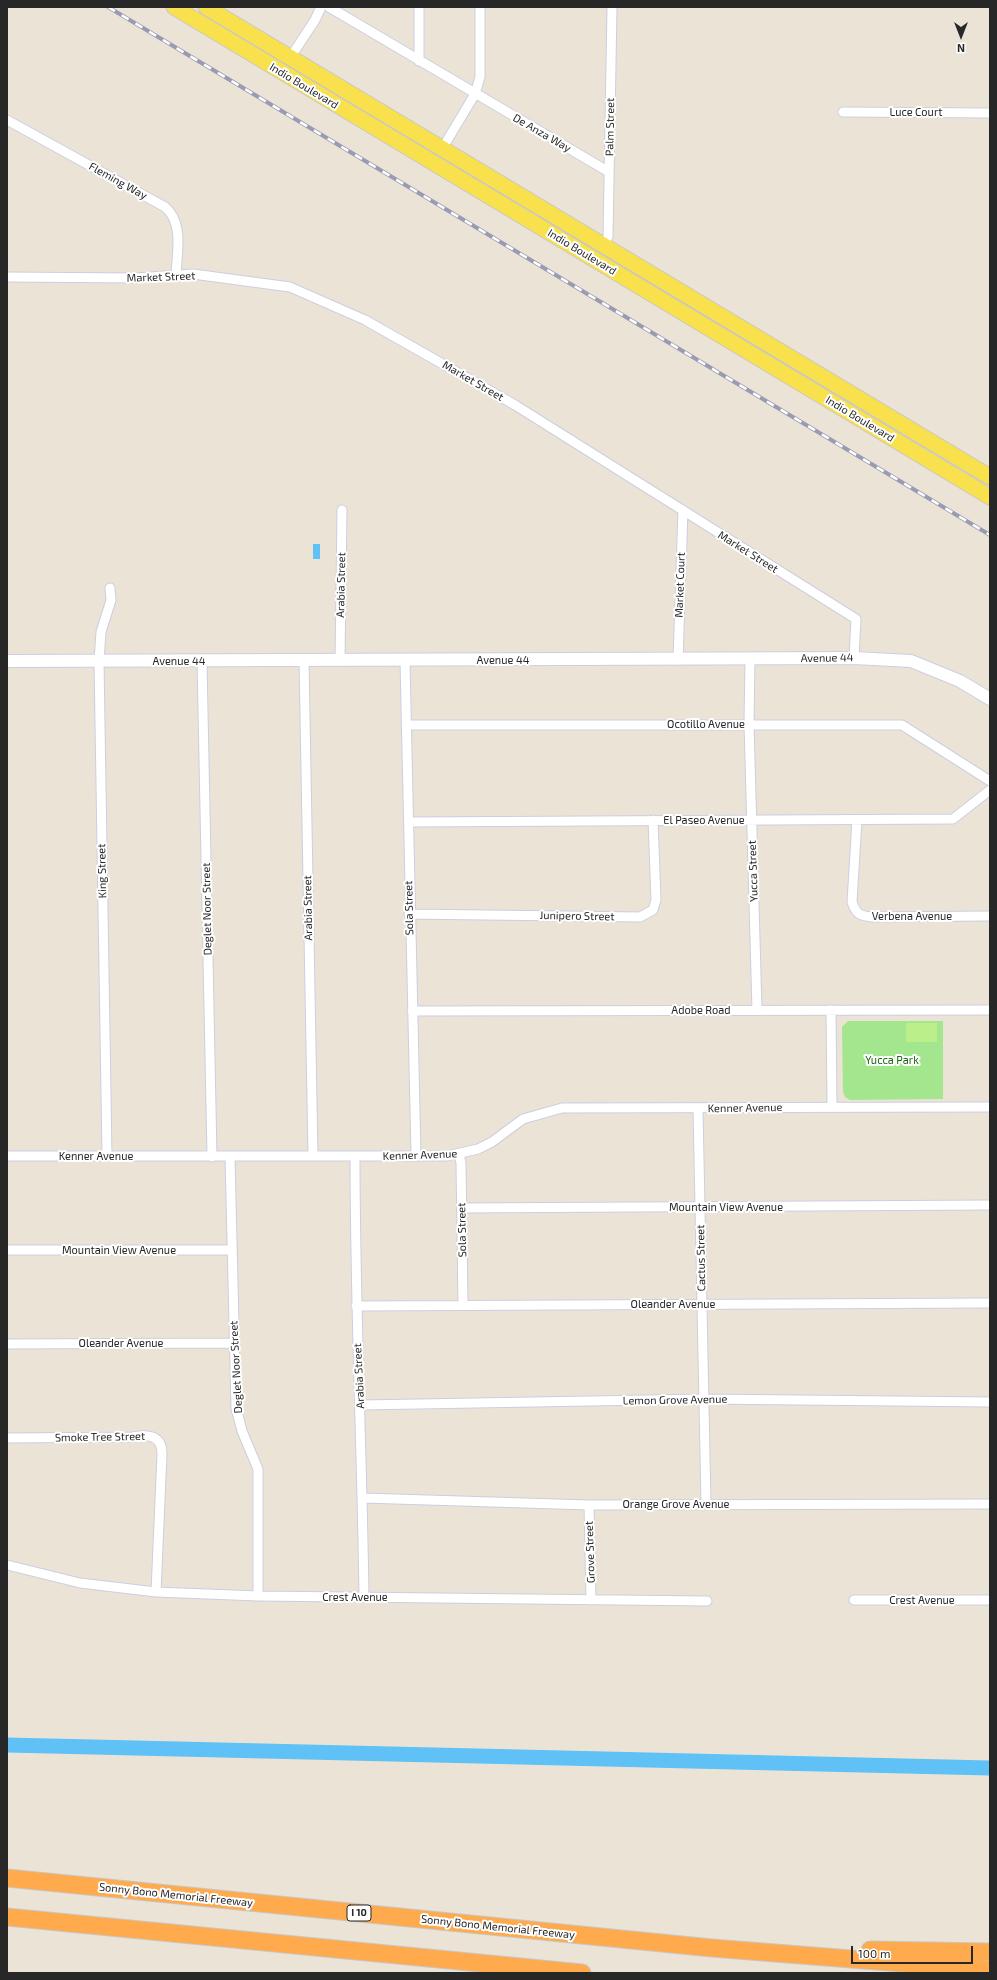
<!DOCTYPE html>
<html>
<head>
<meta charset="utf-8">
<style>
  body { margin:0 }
  #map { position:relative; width:997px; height:1980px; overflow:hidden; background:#ebe4d6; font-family:"Exo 2",sans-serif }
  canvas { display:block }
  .frame { position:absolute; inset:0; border:8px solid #272727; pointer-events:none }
  .north { position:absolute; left:941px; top:16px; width:40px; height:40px; -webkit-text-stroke:3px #fff; paint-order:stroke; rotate:180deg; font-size:11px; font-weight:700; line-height:16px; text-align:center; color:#272727 }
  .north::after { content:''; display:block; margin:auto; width:14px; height:18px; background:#272727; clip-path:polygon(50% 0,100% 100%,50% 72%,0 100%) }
  .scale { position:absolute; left:851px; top:1946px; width:122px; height:18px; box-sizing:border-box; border:2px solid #272727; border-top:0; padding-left:5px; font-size:12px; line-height:14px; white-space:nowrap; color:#272727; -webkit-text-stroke:3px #fff; paint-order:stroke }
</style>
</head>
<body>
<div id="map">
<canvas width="997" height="1980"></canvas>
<div class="frame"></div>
<div class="north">N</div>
<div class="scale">100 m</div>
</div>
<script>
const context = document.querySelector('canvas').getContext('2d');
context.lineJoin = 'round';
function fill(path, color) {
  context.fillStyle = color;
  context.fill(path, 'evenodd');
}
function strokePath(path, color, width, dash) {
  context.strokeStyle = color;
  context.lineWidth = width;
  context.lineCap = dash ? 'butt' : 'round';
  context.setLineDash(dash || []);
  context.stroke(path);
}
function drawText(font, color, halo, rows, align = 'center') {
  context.font = font + ' "Exo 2",sans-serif';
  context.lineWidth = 4;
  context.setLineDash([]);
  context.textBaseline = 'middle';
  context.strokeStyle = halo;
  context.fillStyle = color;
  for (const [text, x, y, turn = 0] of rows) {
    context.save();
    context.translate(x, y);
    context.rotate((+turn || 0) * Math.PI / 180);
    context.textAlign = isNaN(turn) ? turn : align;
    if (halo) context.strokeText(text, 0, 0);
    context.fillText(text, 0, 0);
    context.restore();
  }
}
fill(new Path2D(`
  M848,1021H943V1099L850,1100L845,1097L843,1092L842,1027Z`), '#a4e68e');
fill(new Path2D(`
  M906,1023H937V1042H906Z`), '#baef89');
fill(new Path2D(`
  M313,544H320V559H313Z`), '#60c1f6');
strokePath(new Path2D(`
  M7,1745L990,1768`), '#60c1f6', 15);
const minor = new Path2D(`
  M329,7L609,172
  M290,58L315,20L321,7
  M419,61V7
  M843,112L990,113
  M7,120L165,207C184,223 177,252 176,275
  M442,149L475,94L480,77V7
  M602,245L608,237L612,7
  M7,277L135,278L193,274L290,287L365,320L515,405L856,619L854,658
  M750,659L749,724L757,1010
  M678,660L683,510
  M202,661L212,1157
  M304,661L313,1156
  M340,661L342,510
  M405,661C409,826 411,991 416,1155
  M406,725H902L990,781
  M857,820L852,902C856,914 860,916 872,917L990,916
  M409,822L953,819L990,790
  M409,914L640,917L653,910L656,900L653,820
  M831,1010L832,1107
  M412,1011L990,1010
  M698,1109L706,1504
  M459,1154L461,1163L463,1305
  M7,1156H447L478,1149L492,1142L523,1119L562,1108L990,1107
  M107,1156L99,661L101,632L111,600L110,588
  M355,1156C355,1303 362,1450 364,1597
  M230,1157L236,1408L242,1431L258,1469V1596
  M462,1208L990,1205
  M7,1250H232
  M356,1306L990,1303
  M7,1344L235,1343
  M361,1405L704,1399L990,1402
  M7,1438L133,1437C148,1434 162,1435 162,1454L156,1592
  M363,1498L589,1505L990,1504
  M589,1505L591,1600
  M7,1565L80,1583L156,1592L258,1596L707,1601
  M854,1600H990`);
const tertiary = new Path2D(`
  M7,661L854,658L911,661L960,681L990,699`);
const primary = new Path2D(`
  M174,7L990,497
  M206,7L990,477`);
const motorway = new Path2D(`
  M7,1878L712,1948L990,1970
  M7,1917L582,1973
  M870,1950L990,1952`);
strokePath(minor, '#cccee1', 11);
strokePath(tertiary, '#cccee1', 14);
strokePath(primary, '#c7c7c7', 17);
strokePath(motorway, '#c7c7c7', 19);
strokePath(minor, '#fff', 9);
strokePath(tertiary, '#fff', 12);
strokePath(primary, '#f9e14d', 15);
strokePath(motorway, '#ffaa4d', 17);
const rail = new Path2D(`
  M108,7L990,535`);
strokePath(rail, '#999bb3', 4);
strokePath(rail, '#fff', 2.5, [8]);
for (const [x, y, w] of [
  [359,1913,24]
]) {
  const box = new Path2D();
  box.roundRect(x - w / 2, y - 8, w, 16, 3);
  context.fillStyle = '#fff';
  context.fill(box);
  strokePath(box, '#272727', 1);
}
drawText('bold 10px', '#272727', null, [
  ["I 10",359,1913]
]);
drawText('11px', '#272727', '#fff', [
  ["Indio Boulevard",304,86,31],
  ["Luce Court",916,112],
  ["Palm Street",610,127,-89],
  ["De Anza Way",542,133,30],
  ["Fleming Way",118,181,29],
  ["Indio Boulevard",582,252,31],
  ["Market Street",161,277,-2],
  ["Market Street",473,381,30],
  ["Indio Boulevard",860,419,31],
  ["Market Street",748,552,32],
  ["Arabia Street",341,585,-89],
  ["Market Court",680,585,-88],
  ["Avenue 44",827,658,-1],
  ["Avenue 44",503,660],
  ["Avenue 44",179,661],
  ["Ocotillo Avenue",706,724],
  ["El Paseo Avenue",704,820],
  ["King Street",102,871,-91],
  ["Yucca Street",753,871,-92],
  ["Arabia Street",308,908,-91],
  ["Sola Street",409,908,-91],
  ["Deglet Noor Street",207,909,-91],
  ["Junipero Street",577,916,1],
  ["Verbena Avenue",912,916],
  ["Adobe Road",701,1010],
  ["Kenner Avenue",745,1108,-1],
  ["Kenner Avenue",420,1155,-2],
  ["Kenner Avenue",96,1156],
  ["Mountain View Avenue",726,1207],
  ["Sola Street",462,1230,-91],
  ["Mountain View Avenue",119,1250],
  ["Cactus Street",701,1258,-91],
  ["Oleander Avenue",673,1304],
  ["Oleander Avenue",121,1343],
  ["Deglet Noor Street",236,1367,-93],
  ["Arabia Street",359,1376,-93],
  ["Lemon Grove Avenue",675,1400,-1],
  ["Smoke Tree Street",100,1437,-1],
  ["Orange Grove Avenue",676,1504],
  ["Grove Street",590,1552,-92],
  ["Crest Avenue",355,1597],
  ["Crest Avenue",922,1600],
  ["Sonny Bono Memorial Freeway",176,1895,6],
  ["Sonny Bono Memorial Freeway",498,1927,6]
]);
drawText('11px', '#1e6614', '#fff', [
  ["Yucca Park",892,1060]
]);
</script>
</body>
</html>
